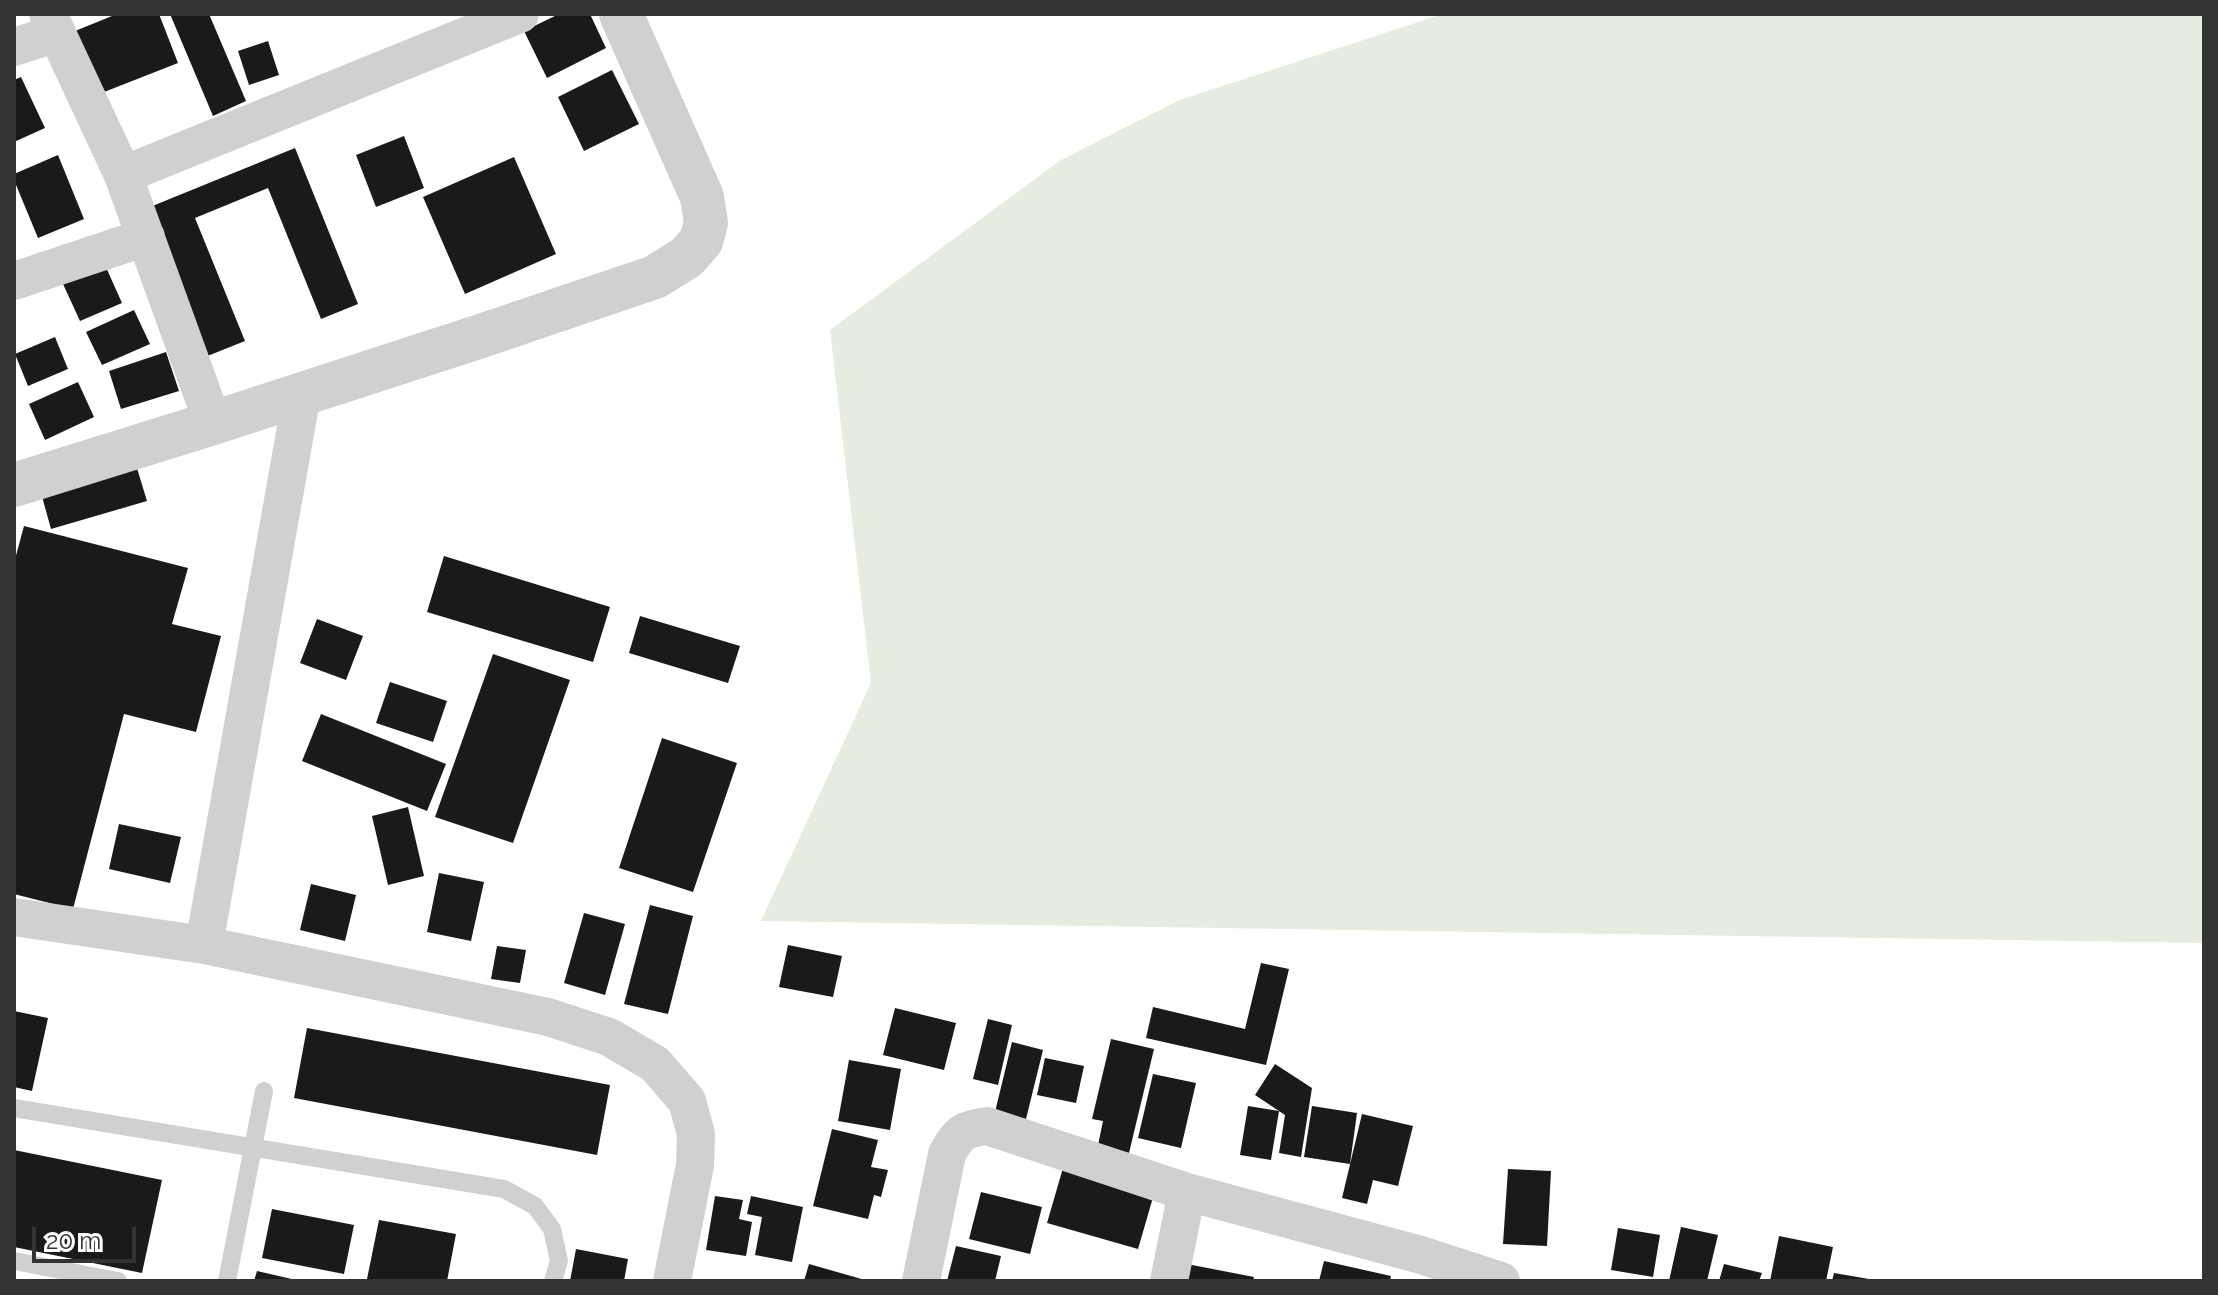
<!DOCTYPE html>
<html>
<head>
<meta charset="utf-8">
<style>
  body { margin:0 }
  #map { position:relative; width:2218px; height:1295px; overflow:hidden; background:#fff; font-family:Raleway,sans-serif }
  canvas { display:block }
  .frame { position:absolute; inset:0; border:16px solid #333; pointer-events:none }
  .scale { position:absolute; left:32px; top:1227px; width:104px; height:36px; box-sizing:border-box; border:4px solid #333; border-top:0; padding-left:10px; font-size:24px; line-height:28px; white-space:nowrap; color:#333; -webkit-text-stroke:6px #fff; paint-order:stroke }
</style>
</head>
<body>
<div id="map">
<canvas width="2218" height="1295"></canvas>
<div class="frame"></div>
<div class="scale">20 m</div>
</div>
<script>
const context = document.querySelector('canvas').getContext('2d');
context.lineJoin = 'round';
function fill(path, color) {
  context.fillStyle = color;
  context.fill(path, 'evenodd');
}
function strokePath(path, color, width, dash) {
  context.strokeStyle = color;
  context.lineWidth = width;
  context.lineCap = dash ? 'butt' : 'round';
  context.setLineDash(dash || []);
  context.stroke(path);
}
fill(new Path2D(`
  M1443,14H2204V943L761,921L871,683L830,330L1061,160L1180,100Z`), '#e6ecdf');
fill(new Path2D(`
  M117,14H159L178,63L99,94L75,31Z
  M170,14H209L246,101L213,116Z
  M559,14H590L606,48L547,78L524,31Z
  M268,41L279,75L249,85L238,51Z
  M612,70L639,124L584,151L558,97Z
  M21,77L45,128L14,142V80Z
  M404,136L424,188L376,207L356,155Z
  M295,148L358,304L321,319L268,188L195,218L245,341L205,357L145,209Z
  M58,155L84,219L38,238L14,180V174Z
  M514,157L556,254L465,294L423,197Z
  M105,265L122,303L80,321L63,284Z
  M134,310L150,344L102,365L86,332Z
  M55,337L68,369L28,386L15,354Z
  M166,352L179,391L121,409L109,371Z
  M78,382L94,417L45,440L29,404Z
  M136,465L147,501L51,529L41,493Z
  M24,526L188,568L172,624L221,636L196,732L124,714L73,909L14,894V563Z
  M444,556L610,607L593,662L427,612Z
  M640,616L740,646L728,683L629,653Z
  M317,619L363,636L346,680L300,663Z
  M493,654L570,680L513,843L435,817Z
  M390,682L447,701L433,742L376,723Z
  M321,714L446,764L427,811L302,761Z
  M662,738L737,763L693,892L619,868Z
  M408,807L424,876L388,885L372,816Z
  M119,824L181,837L170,883L109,869Z
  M439,873L484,882L471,941L427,932Z
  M311,884L356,895L345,941L300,930Z
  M650,905L693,916L668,1014L624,1004Z
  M584,913L625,924L605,995L564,983Z
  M788,945L842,956L833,997L779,987Z
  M497,946L526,950L520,983L491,979Z
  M1261,963L1289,969L1266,1065L1146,1038L1153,1007L1245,1029Z
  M895,1008L956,1023L944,1070L883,1055Z
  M14,1011L48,1018L32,1091L14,1087Z
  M988,1019L1012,1025L998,1085L973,1079Z
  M307,1028L610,1085L597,1155L294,1098Z
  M1111,1039L1154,1049L1129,1153L1098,1145L1103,1121L1092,1119Z
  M1012,1042L1043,1050L1026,1119L995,1112Z
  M1045,1058L1084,1066L1076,1103L1037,1095Z
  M849,1060L901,1069L890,1130L838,1121Z
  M1275,1064L1312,1088L1301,1157L1279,1153L1285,1115L1255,1095Z
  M1153,1074L1196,1083L1181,1148L1138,1138Z
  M1248,1106L1279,1111L1271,1160L1240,1155Z
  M1312,1106L1357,1113L1350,1164L1304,1157Z
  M1362,1114L1413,1126L1398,1186L1373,1180L1367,1204L1342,1198Z
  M832,1129L878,1140L871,1167L888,1170L881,1197L874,1195L868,1219L813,1206Z
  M14,1150L162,1180L142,1273L14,1247Z
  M1063,1168L1154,1194L1138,1249L1047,1223Z
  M1508,1169L1551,1171L1547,1246L1503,1244Z
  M981,1192L1042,1207L1030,1254L969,1239Z
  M715,1196L743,1200L739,1219L752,1222L746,1256L706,1250Z
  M751,1196L803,1207L792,1262L755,1255L762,1217L747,1214Z
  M272,1209L354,1225L344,1274L262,1258Z
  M379,1220L456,1234L447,1281L367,1279Z
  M1681,1227L1718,1235L1707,1281H1669Z
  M1618,1228L1660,1235L1653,1277L1611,1270Z
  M1779,1236L1833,1247L1826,1281H1770Z
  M956,1246L1001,1256L995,1281H947Z
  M576,1249L628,1259L624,1281H570Z
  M1324,1261L1391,1276L1390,1281H1319Z
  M809,1264L865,1280V1281H804Z
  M1187,1264L1254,1277L1253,1281H1183Z
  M1724,1264L1762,1273L1759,1281H1719Z
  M257,1271L296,1280L295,1281H254Z
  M1834,1273L1869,1279L1868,1281H1832Z`), '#1a1a1a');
strokePath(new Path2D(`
  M14,1108L504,1189L535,1206L552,1229L559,1261L553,1281
  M14,1261L118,1281
  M227,1281L264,1091`), '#d0d0d0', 18);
strokePath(new Path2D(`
  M48,14L123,175L213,423
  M14,47L57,33
  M123,175L520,14
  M14,281L146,237
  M14,917L204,945L548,1017L609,1037L655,1064L687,1101L696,1134L695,1165L672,1281
  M204,945L302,394
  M921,1281L947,1154C958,1133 963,1129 987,1126L1187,1192L1421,1255L1501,1281
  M1169,1281L1187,1192`), '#d0d0d0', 38);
strokePath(new Path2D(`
  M14,485L213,423L478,337L655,277L687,257L701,241L706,223L702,197L621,14`), '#d0d0d0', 44);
</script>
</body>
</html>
